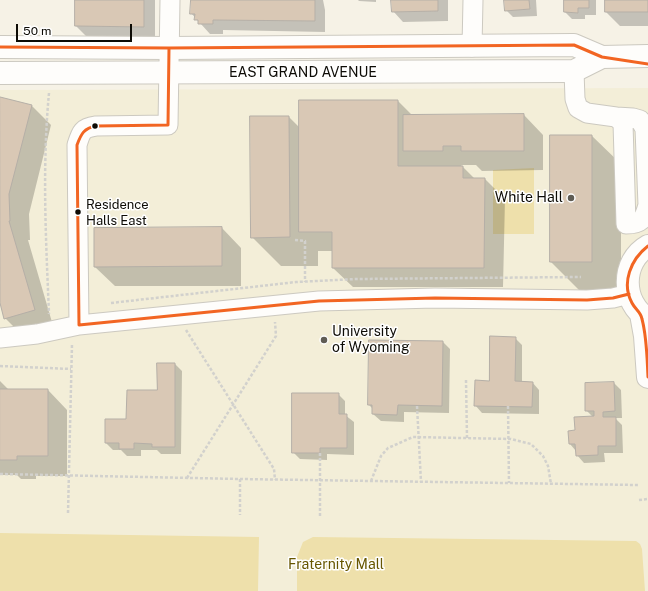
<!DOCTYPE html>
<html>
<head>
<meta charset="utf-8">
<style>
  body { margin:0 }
  #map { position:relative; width:648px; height:591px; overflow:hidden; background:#f6f2e6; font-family:"Public Sans",sans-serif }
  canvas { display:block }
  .scale { position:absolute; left:16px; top:24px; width:116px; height:18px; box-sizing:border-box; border:2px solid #0d0b05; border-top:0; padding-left:5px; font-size:12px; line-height:14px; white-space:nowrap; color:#0d0b05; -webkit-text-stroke:3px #fff; paint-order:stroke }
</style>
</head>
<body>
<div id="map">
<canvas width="648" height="591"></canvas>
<div class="scale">50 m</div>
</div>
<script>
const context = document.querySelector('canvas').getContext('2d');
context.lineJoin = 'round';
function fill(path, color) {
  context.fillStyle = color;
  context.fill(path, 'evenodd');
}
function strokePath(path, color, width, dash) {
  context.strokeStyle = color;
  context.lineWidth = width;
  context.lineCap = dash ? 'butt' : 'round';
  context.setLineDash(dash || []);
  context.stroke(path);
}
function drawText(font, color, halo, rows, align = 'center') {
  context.font = font + ' "Public Sans",sans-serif';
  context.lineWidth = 3;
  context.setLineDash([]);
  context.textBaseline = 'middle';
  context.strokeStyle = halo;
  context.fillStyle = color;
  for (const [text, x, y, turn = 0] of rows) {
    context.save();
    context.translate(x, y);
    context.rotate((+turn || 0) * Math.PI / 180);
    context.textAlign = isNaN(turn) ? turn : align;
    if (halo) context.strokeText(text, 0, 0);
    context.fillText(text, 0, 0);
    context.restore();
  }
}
fill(new Path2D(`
  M648,88V591H0V90Z`), '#f3eed8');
fill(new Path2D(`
  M534,168V234H493V170Z
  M0,533L259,537L258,591H0Z
  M313,537L636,541L640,544L642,549L645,591H297V557L303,542Z`), '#eee0ab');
fill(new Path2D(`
  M76,0H155V37H87L76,26Z
  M192,0H323L325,10V32L223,30V34H210L191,13Z
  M358,0H376V2L359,1Z
  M392,0H448V21L403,22L393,11Z
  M505,0H536L537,16L513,17L506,10Z
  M565,0H596V15H585V19H572L565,12Z
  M606,0H648V26H620L606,12Z
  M398,101L413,116L524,115L543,135V170L482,171L476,165H461L475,179H485L505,199L503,287H353L333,268V251H318V266H281L252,237L289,117L300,128Z
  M0,103L32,106L51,125L29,214L30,240H28L54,329L25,338L5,318L0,300Z
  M592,136L621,164V291H580L551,262Z
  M222,228L241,248V286H115L95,267Z
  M515,338L522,345V382H532L539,390V414L482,413L475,405Z
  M443,342L450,349L449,413L404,412V422L381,421L373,414V409L369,405Z
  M175,364L182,371L181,454H161L157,450H141V456H127L121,450H113L106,443L158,392Z
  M0,381L9,390H48L67,410V476H36V479H21L17,475H0Z
  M614,383L621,390L622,418H615L622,425L623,453H604L605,462L584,463L577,455L576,451L570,444L576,431L593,417L586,410Z
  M338,394L345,401V415L354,422V455L327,454V460L300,459L293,452Z`), '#0003');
const building = new Path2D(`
  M75,0H144V27L75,26Z
  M191,0H315V21L213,20V24H198V20H194L195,14H190Z
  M391,0H438V11L392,12Z
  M504,0H529L530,9L505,11Z
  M564,0H589V8H578V13L564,12Z
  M605,0H648V12H605Z
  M0,97L32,105L9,194L10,221H9L35,310L4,319L0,303Z
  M299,100H398V166H463V178H485L484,268H332V232H299Z
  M524,114V151H461V146H443V151H403V115Z
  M250,116H289L290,237L251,238Z
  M550,135H592V262H550Z
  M222,227V266L94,267V228Z
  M490,336L516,337L515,381L533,382L532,407L474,406L475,380L489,381Z
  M369,340L443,341L442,406L398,405L397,415L372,414V405H368Z
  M157,363H175V447H152V444L134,443V449H119V443H105V419H126L127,390H157Z
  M614,382L615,411L603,412V417H616V446H598V455L576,456L575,444H569L568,431L575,430L574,417L594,416V411H585V383Z
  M0,389H48V456H17V460H0Z
  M292,393H339V414H347V448H320V453H292Z`);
fill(building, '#d9c8b5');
strokePath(building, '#b5afa7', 1);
const minor = new Path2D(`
  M472,47L473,0
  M574,71L575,99L578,108L587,113L616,117L623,123L626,224C642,224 644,219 648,205L645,129L640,120L633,118L616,117
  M79,325L77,145C81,132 82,128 96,126L168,125L170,0
  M0,338L37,334L79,325L319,301L435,298L587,300L613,298L629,294`);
const major = new Path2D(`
  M0,47L169,48L574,45L602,57L648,56
  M0,73L574,71L602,57
  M648,246C621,261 621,303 648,319
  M641,314L645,336L648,377`);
strokePath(minor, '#ccc9c0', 21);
strokePath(major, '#ccc9c0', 24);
strokePath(new Path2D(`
  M49,93C42,167 46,241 49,314
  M295,240L305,241V282
  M111,303L296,282L357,279L581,277
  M186,330L274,469L275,480
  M0,366L71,369
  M466,380L467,438
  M417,406L421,482
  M508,406L509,483
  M320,453V516
  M0,474L240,479L638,485
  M187,478L276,336L275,322
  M240,479V515
  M371,481L381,456L388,448L413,437L511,439L531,444L543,456L548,466L551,484
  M639,500L648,499
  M68,513L72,344`), '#d2d1cd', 2.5, [3, 2]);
strokePath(minor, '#fefdfb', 19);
strokePath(major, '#fefdfb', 22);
strokePath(new Path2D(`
  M0,47L169,48L574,45L602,57L648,64
  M169,48L168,125L96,126C84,128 81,134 77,145L79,325L319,301L435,298L587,300L613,298L629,294
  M648,246C631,259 621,283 632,303C635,309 641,312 642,319C647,338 647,358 648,377`), '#f26522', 3);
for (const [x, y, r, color] of [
  [95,126,3.5,"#0d0b05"],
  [571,198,4,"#5f5c54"],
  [78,212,3.5,"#0d0b05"],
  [324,340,4,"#5f5c54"]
]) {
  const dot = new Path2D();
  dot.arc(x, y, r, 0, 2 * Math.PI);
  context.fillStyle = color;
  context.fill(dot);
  strokePath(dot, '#fff', 1.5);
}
drawText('13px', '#0d0b05', '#fff', [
  ["Residence",86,205],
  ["Halls East",86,221]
], 'left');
drawText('14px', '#0d0b05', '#fff', [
  ["EAST GRAND AVENUE",303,73]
]);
drawText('14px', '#0d0b05', '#fff', [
  ["White Hall",563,198],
  ["University",332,332,"left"],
  ["of Wyoming",332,348,"left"]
], 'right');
drawText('14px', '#675600', '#fff', [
  ["Fraternity Mall",336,565]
]);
</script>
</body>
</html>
